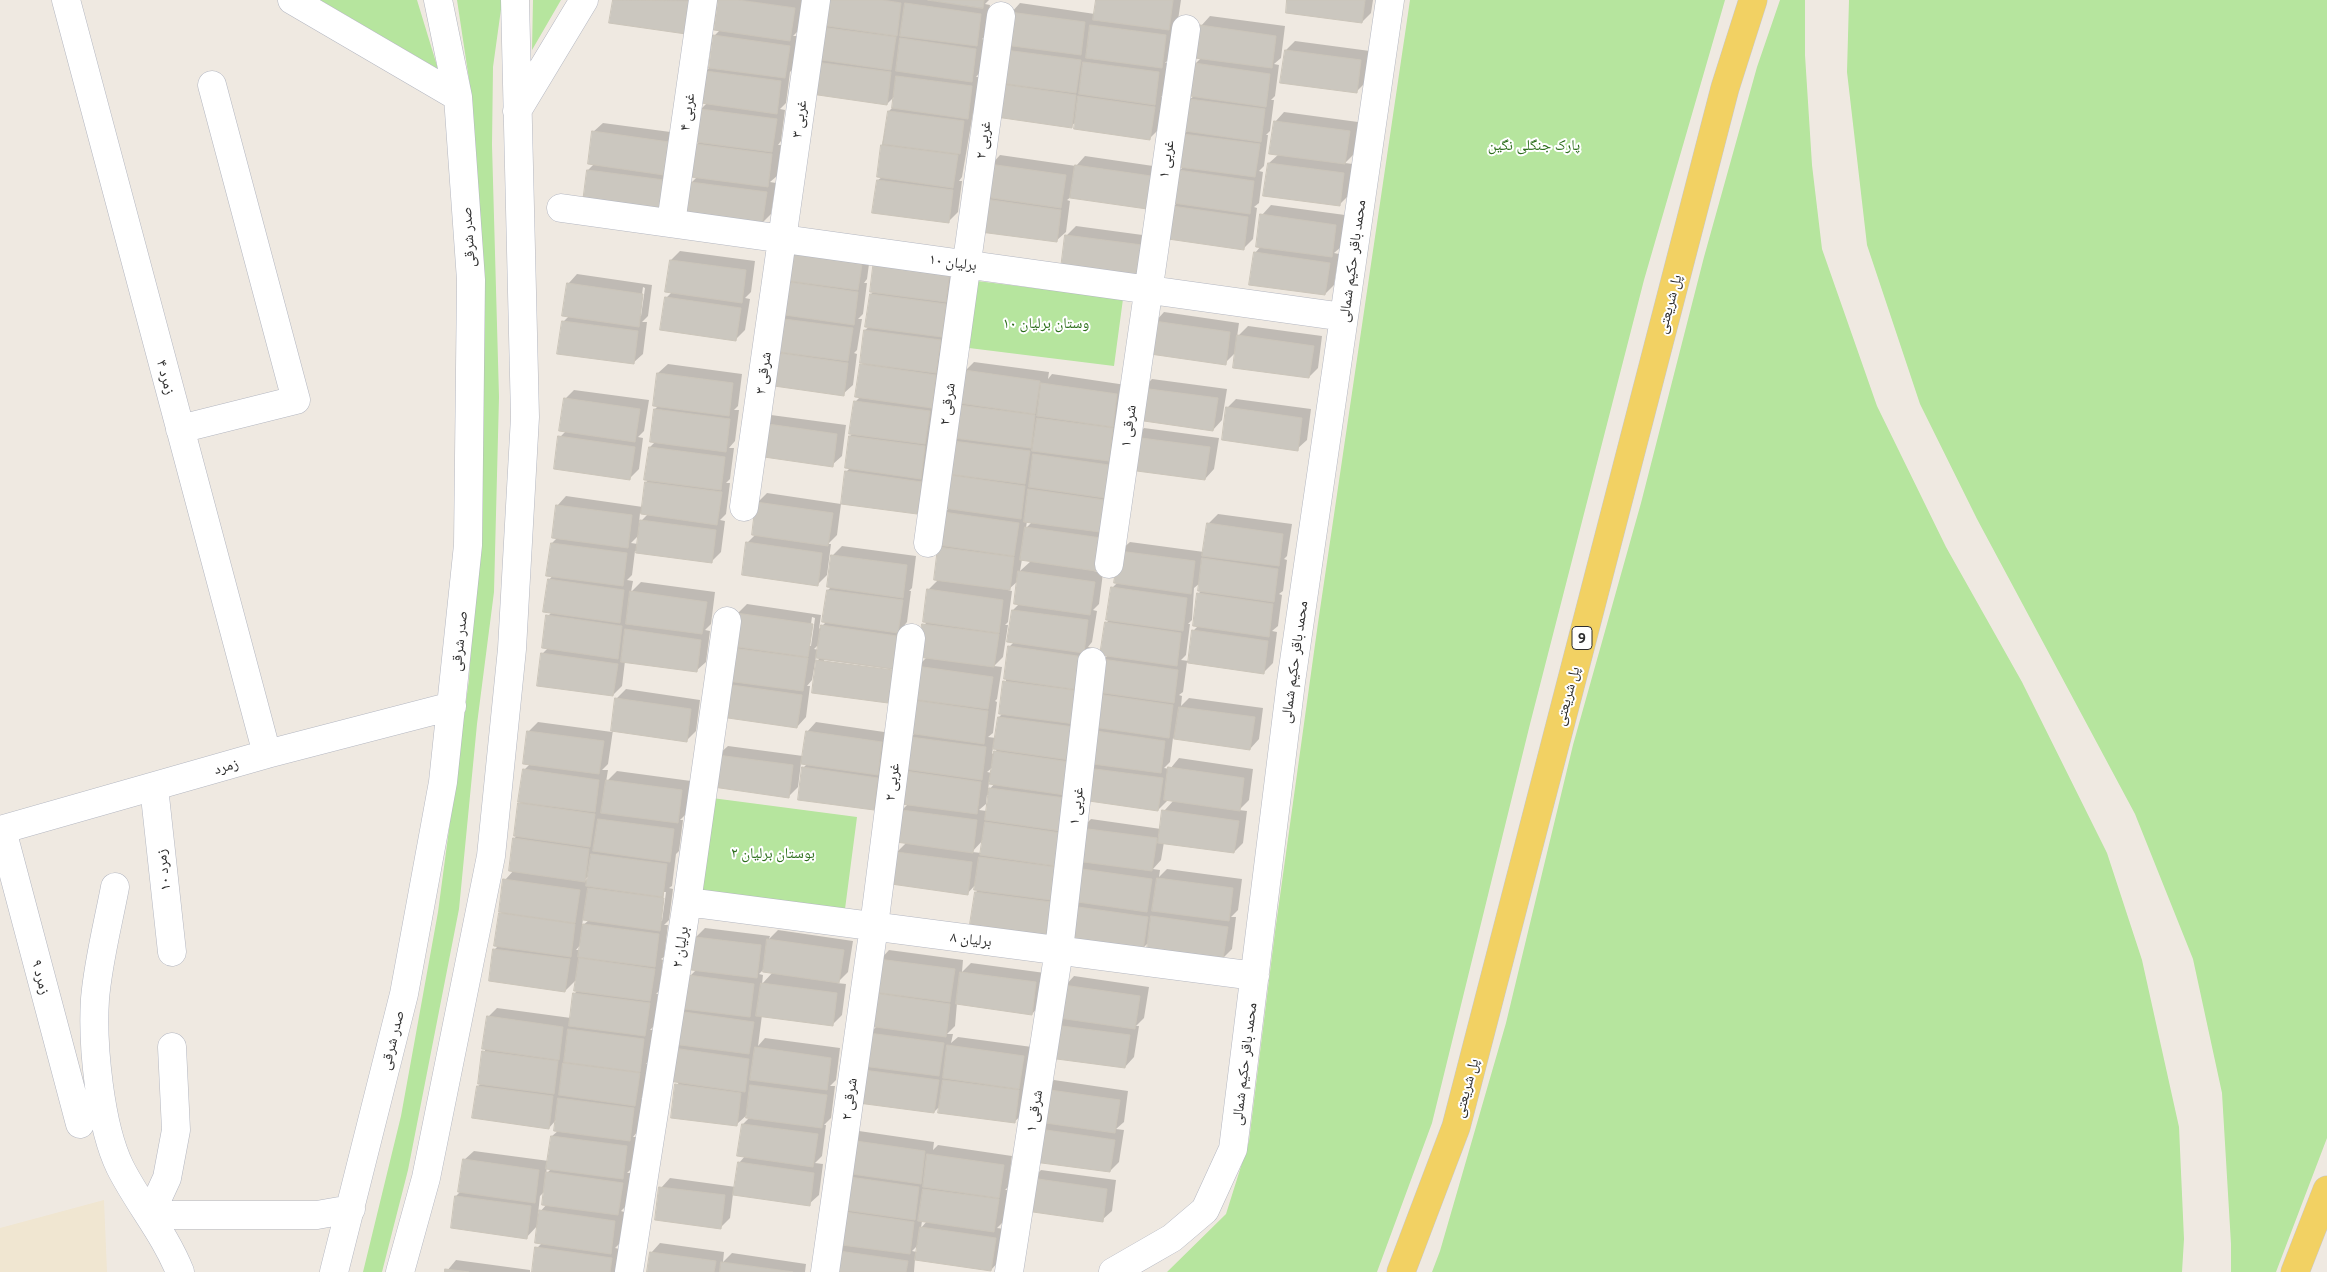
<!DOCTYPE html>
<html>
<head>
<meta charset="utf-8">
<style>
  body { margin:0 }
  canvas { display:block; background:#efe9e1 }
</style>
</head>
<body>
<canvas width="2327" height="1272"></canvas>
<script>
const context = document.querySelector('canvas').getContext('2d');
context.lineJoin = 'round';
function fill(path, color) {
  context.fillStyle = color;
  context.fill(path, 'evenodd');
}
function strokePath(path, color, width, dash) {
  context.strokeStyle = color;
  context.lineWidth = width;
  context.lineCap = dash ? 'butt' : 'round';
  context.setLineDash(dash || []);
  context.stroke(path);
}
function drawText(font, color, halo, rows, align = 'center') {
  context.font = font + ' Ubuntu,"Noto Naskh Arabic",sans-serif';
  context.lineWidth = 4;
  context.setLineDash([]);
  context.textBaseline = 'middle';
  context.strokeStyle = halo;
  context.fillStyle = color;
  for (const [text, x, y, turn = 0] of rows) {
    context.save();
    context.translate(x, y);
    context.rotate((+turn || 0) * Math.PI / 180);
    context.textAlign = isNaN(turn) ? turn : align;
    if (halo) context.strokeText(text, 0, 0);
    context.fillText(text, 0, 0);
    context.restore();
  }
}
fill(new Path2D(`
  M104,1200L107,1272H0V1228Z`), '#f0e6d1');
fill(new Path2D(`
  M320,0H417L438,69Z
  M457,0H502V2L493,67L492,145L499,397L494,592L477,724L459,909L408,1170L382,1272H363L401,1116L438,912L469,679L483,460V309L470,86Z
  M533,0H561L532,50Z
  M1410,0H1725L1644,280L1530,724L1432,1123L1377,1272H1167L1226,1214L1249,1141L1275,932L1318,623Z
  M1780,0H1805V55L1812,165L1822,249L1877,406L1946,547L2022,682L2107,853L2142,960L2179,1127L2184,1239L2182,1272H1432L1440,1251L1506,1023L1573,745L1641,503L1704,257L1757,67Z
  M1849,0H2327V1138L2276,1272H2231V1244L2222,1093L2193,959L2135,814L1977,519L1920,404L1867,245L1847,72Z
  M977,281L1123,299L1114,366L969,348Z
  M712,798L857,817L845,909L701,890Z`), '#b6e59e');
fill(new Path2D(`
  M614,0H698L611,22Z
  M719,0H803L799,30L793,36H798L794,68L790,72L786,103L780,109L785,110L781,141L778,145H781L777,176L770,182L776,183L771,214L762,223L688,213L692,182L698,176L697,144L700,141L701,109L707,103L706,71L710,67L714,36L720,30Z
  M825,0H989L985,4L990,5L986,36L982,39L985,40L981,71L976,77H981L977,109L973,113L962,177L959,181H962L958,212L948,222L878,180L882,177V145L889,111L893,107L895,96L887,104L812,93Z
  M1097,0H1181L1178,20L1172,26H1175L1171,57L1165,63H1168L1164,94L1161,97L1163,98L1159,129L1150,138L1076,122L1071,126L1001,85L1011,13L1020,3L1095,14Z
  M1289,0H1373L1371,13L1362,22Z
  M1210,16L1285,26L1281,58L1274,64L1279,65L1275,96L1271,100H1274L1270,131L1266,135H1268L1264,166L1259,171L1263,172L1259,203L1254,207L1257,208L1253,239L1243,249L1173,207L1178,202L1179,171L1184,166V134L1188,130L1190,99L1194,96L1195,64L1202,57L1201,26Z
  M1295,41L1370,51L1366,82L1356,92L1286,50Z
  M1284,112L1358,122L1354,154L1345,163L1353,164L1349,195L1339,205L1269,163L1279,154L1275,122Z
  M603,123L678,133L668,202L584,201L588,170L594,164L593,132Z
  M1000,155L1076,166L1085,156L1160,167L1156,198L1071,197L1067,200L1070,201L1066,232L1056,241L982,231L991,165Z
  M1271,205L1345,215L1341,247L1334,253L1339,254L1334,285L1325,294L1255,253L1261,246L1262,215Z
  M1076,226L1150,236L1146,268L1066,236Z
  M871,249L867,279L864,283H867L863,314L858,319H862L857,350L854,353L857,354L853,385L843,394L769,384L783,282Z
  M680,251L755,261L751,292L745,298L750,299L745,330L736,339L666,298L672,292L667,291L671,260Z
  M959,260L926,504L917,513L846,472L850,468V436L853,433L855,402L860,397L865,330L870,326L871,294L874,291Z
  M577,274L652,285L648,316L642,322H647L643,354L633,363L563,322L569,316L568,284ZM643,287L645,288L641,316H639Z
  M1164,312L1239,323L1237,337L1248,326L1322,336L1318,368L1309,377L1236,352L1225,363L1155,322Z
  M974,362L1049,372L1048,379L1052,374L1126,385L1105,560L1094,571L1103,573L1099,604L1093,610L1097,611L1092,642L1088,647L1093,648L1055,924L1046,934L976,892L979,889L976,884L967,894L897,852L906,843L902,810L908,804L906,772L909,769L911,737L915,733L918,666L927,657L924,625L927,622L928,590L939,579L935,578L944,513L949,508L950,476L953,473L955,441L959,437L960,406L963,402L965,371ZM1027,521L1032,522L1026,528ZM1022,559L1031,561L1020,571ZM1019,580V604L1013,610L1014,642L1009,647L1003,713L999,717L996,738L988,737L993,733L997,702L995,701L997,699L1002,667L994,666L1003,657L1008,625H1005L1008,622L1012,591L1008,590ZM993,748L998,749L992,754ZM993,767L992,773L987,772ZM989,782L995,783L988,791ZM987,795H989L987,811L979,810L986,804ZM983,840L982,853L972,852Z
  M668,364L742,374L738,406L734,410H739L735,441L729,448H734L730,479L726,483H730L726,514L720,520L725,521L721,552L711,562L635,551L632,575L627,580L633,581L631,592L641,582L715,592L711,624L705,630L710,631L706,662L696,671L625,661L622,686L613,695L542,654L548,648V616L552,612L549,580L553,575L552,543L558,537L557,506L566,496L643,507L646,482L650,479V447L656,441L655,409L659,405L658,373ZM640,513L648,514L639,523ZM639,535L638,544L631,543Z
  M1152,379L1227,389L1222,420L1213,430L1143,388Z
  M574,390L649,400L644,431L638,437L643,438L639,469L630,478L560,437L566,431L565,399Z
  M1236,399L1311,409L1307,440L1297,449L1227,408Z
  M771,415L846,425L842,456L832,465L762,424Z
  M1144,428L1219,438L1214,469L1205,479L1135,437Z
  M767,493L841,504L837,535L828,544H831L827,575L817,585L747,543L756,534L757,503Z
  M1218,514L1292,524L1287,556L1284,559L1287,560L1283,591L1279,594L1282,595L1278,626L1272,631L1277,632L1273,663L1264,672L1187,662L1183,692L1179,695L1182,696L1181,706L1189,698L1263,708L1259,739L1250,749L1173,738L1170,762L1164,768L1170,769L1179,758L1253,769L1249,800L1239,810L1247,811L1243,843L1234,852L1164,842L1161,860L1153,869L1160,870L1159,877L1167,869L1242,879L1238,910L1231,917H1236L1232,949L1223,958L1149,942L1143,948L1068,938L1076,869L1085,861L1082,828L1091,819L1161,829L1164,811L1174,800H1168L1158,810L1088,768L1103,660L1108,655L1106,623L1110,619L1112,588L1118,582L1120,551L1130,542L1204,552L1208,524ZM1200,583L1202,590L1198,594V626L1193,631L1189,661L1181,660L1186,655L1190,624H1188L1192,620L1194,588Z
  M842,546L916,556L912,588L909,591H911L907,622L903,627H906L897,693L888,702L817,661L820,658L816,657L812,680L807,686H810L806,717L797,727L722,716L737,614L747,604L821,615L819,629L827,621L828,590L831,587L832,556ZM812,617L815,618L811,646H808ZM820,643L819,650L814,649ZM824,660L899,670V672L824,662Z
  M626,689L700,700L696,731L687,740L613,730L608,764L602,770H608L606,782L617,771L691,781L687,813L680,820H683L679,851L676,854L672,886L669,888L673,889L669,920L664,925H668L664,957L661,959L663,960L659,991L656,994H658L654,1026L650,1030H653L649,1061L646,1064H649L644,1096L641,1099H643L639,1130L633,1137H636L632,1168L627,1173H632L627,1205L621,1211L624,1212L620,1243L615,1248L620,1249L617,1272H533L537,1248L542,1243L538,1225L526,1238L456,1196L460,1192L464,1160L474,1151L549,1161L552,1136L559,1130L556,1120L549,1128L478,1086L482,1083L488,1017L497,1008L571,1018L574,994L578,990L577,979L565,991L490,980L495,949L498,946L505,880L514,870V839L517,835L524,770L530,764L528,732L538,722L612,732L616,699ZM590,875L589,881L584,880ZM664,892H666L662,921H660ZM583,919L589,920L582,926ZM581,944V950H576ZM547,1167L552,1168L546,1174ZM545,1191L547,1204L538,1214L540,1196Z
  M816,722L891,733L883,800L874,809L803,768L807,764L801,763L798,787L788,797L718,755L728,746L803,756L807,732Z
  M705,928L770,936L769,939L778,930L853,941L848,972L837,983L846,984L842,1015L832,1025L762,1015L758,1046L765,1038L840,1048L836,1080L830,1086H835L831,1118L824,1125H826L822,1156L815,1163L823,1164L819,1195L809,1204L733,1194L730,1218L721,1227L661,1188L670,1178L736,1187L739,1163L745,1156L743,1124L750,1117L748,1114L737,1124L677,1085L680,1081L674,1043L690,976L697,969L696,937ZM765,968L773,972L762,984L763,975L759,974Z
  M889,950L963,960L962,972L971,963L1045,973L1041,1004L1032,1014L957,1003L955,1026L947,1034H953L951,1043L958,1037L1032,1047L1024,1113L1014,1122L941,1105L934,1112L860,1102L869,1034L877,1026L880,960Z
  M1074,976L1149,987L1144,1018L1136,1026H1139L1134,1057L1125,1067L1051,1056L1065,986Z
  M1054,1080L1128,1091L1124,1122L1116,1129L1124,1130L1119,1162L1110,1171L1040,1130L1048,1122L1044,1090Z
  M859,1131L934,1142L933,1150L938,1145L1012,1156L1008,1187L1005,1190H1008L1003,1222L997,1228L1005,1229L1000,1260L991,1270L915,1259L914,1272H830L850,1141ZM922,1221H927L921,1228ZM919,1244L917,1252L912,1251Z
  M1041,1170L1116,1180L1112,1211L1102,1220L1032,1179Z
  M660,1243L724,1252L723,1262L732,1253L806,1264L805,1272H648L651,1253Z
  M456,1260L530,1270V1272H446Z`), '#0003');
const building = new Path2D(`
  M613,0L690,1L686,34L609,23Z
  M718,0H738L795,8L790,41L714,30Z
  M824,0H882L901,3L897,36L821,25Z
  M928,0H984L983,8Z
  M1096,0H1173L1169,30L1093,20Z
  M1287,0H1365L1362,23L1286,13Z
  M905,3L981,14L977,46L900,36Z
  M1009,12L1085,22L1081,55L1005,45Z
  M1090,25L1166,35L1162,68L1086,58Z
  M1200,25L1276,36L1272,68L1195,58Z
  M820,27L896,37L891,70L815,59Z
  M713,35L790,46L785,78L709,68Z
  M900,38L976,49L972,82L896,71Z
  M1005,50L1081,60L1076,93L1000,83Z
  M1285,50L1361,60L1357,93L1280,83Z
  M815,62L891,72L887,105L811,94Z
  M1083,62L1159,72L1155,105L1079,94Z
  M1194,63L1270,74L1266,107L1190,96Z
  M705,71L781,81L777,114L701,103Z
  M896,76L972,86L968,119L892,108Z
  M1000,84L1076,95L1072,128L996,117Z
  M1078,96L1155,107L1150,140L1074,129Z
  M1189,99L1265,109L1261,142L1185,131Z
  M700,109L777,119L772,152L696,142Z
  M888,111L964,121L960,154L883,144Z
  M1274,121L1350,131L1345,164L1269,154Z
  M592,131L669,142L664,175L588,164Z
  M1183,134L1260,144L1255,177L1179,167Z
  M696,144L772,154L768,187L691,177Z
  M881,145L958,155L953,188L877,177Z
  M1268,163L1344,173L1340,206L1263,196Z
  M989,164L1066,175L1061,208L985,197Z
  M1075,165L1151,176L1147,209L1070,198Z
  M587,170L664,180L659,213L583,202Z
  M1178,170L1254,181L1250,214L1173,203Z
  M877,180L953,190L949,223L872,213Z
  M690,182L767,192L762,225L686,214Z
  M985,199L1061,210L1057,242L980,232Z
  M1172,206L1248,217L1244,250L1168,239Z
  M1260,214L1336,225L1332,257L1256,247Z
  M1065,235L1142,245L1137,278L1061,268Z
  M787,247L863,258L858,290L782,280Z
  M1254,252L1330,263L1325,295L1249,285Z
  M874,259L950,270L946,302L870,292Z
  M670,260L746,270L742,303L665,292Z
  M782,281L858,292L854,325L778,314Z
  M567,283L643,294L639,327L562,316Z
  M870,294L946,304L942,337L865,327Z
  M665,297L741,308L736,341L660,330Z
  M776,318L853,328L848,361L772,351Z
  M562,321L638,331L634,364L557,354Z
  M1154,321L1230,332L1226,365L1150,354Z
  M864,330L941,340L936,373L860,363Z
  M1237,335L1314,346L1309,378L1233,368Z
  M772,352L848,363L844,396L767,385Z
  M860,364L936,375L932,408L855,397Z
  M964,370L1040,381L1035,414L959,403Z
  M657,373L733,383L729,416L653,406Z
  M1041,383L1117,394L1113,427L1037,416Z
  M1141,388L1218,398L1213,431L1137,420Z
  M564,398L640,409L635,442L559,431Z
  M854,401L930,411L925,444L849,434Z
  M959,405L1035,415L1031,448L954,438Z
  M1226,407L1302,418L1298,451L1222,440Z
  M654,409L730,419L726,452L650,442Z
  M1037,418L1113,428L1109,461L1032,451Z
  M761,423L837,434L833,467L757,456Z
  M558,436L635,447L630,480L554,469Z
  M849,436L925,446L921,479L845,468Z
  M1133,437L1210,447L1205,480L1129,470Z
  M953,441L1030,451L1025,484L949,474Z
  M649,447L725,457L721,490L644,480Z
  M1033,454L1109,465L1105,498L1029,487Z
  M845,471L922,482L917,514L841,504Z
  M949,475L1025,486L1021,519L944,508Z
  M645,482L722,492L717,525L641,514Z
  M1028,489L1105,500L1100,532L1024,522Z
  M756,502L833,513L828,546L752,535Z
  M556,505L632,515L628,548L552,538Z
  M943,512L1019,523L1014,556L938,545Z
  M640,520L716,530L712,563L636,553Z
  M1207,523L1283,534L1279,566L1202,556Z
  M1025,527L1101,538L1096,571L1020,560Z
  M746,542L822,553L818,586L742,575Z
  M551,543L627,553L623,586L546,576Z
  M938,547L1014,557L1010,590L934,580Z
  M1119,551L1195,561L1191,594L1114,583Z
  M831,555L907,565L903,598L827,587Z
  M1202,558L1278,569L1274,602L1198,591Z
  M1018,571L1095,582L1090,615L1014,604Z
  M548,579L624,590L620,623L543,612Z
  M1111,587L1187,598L1183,631L1106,620Z
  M927,589L1003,600L999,633L923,622Z
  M827,590L903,600L898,633L822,622Z
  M630,591L707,602L702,634L626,624Z
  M1197,593L1273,604L1269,637L1193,626Z
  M1012,610L1088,620L1084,653L1007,642Z
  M736,613L813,624L808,657L731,646Z
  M546,615L622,626L618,659L542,648Z
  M1105,622L1181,633L1177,666L1100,655Z
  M922,624L999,634L994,667L918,657Z
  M821,625L897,636L893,669L816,658Z
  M625,629L701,640L697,672L621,662Z
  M1192,630L1268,641L1264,674L1188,663Z
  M1008,646L1084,657L1080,690L1004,679Z
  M732,648L808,658L803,691L727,681Z
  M541,653L618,664L613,696L537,686Z
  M1102,659L1178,670L1174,703L1097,692Z
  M816,660L893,670L888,703L812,693Z
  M916,666L993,677L988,709L912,699Z
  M1003,681L1080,691L1075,724L999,714Z
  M725,684L802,695L797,728L721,717Z
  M1097,694L1173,705L1169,738L1093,727Z
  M615,698L691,709L687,742L611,731Z
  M912,700L988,711L984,744L908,733Z
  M1179,707L1255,717L1250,750L1174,739Z
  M998,717L1074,727L1070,760L993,749Z
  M1089,730L1165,741L1161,773L1085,763Z
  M527,731L604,741L599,774L523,764Z
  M806,731L882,742L878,775L801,764Z
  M910,737L986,747L982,780L905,769Z
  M994,751L1070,762L1065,795L989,784Z
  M717,755L793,765L789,798L713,787Z
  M802,767L878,778L874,810L798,800Z
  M1168,767L1244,778L1240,811L1164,800Z
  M1087,768L1163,778L1158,811L1082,800Z
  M523,769L599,780L595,812L518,802Z
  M905,771L981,782L977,814L901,804Z
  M606,780L682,790L678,823L601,813Z
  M989,788L1065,798L1061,831L985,820Z
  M518,803L595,814L590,847L514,836Z
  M901,810L977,820L973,853L896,842Z
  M1162,810L1239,821L1234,853L1158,843Z
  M598,819L674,829L670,862L593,851Z
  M985,822L1061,833L1056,866L980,855Z
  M1080,828L1157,838L1152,871L1076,861Z
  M513,838L589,849L585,882L509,871Z
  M896,852L972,862L968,895L891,884Z
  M591,854L667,864L663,897L586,886Z
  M979,857L1055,867L1051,900L974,890Z
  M1075,868L1152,879L1147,912L1071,901Z
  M1157,878L1233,888L1229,921L1152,911Z
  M503,879L580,890L575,923L499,912Z
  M588,888L664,898L660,931L583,920Z
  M975,892L1051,902L1046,935L970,924Z
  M1071,906L1148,917L1143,950L1067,939Z
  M499,913L575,924L571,957L494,946Z
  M1151,916L1228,927L1223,959L1147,949Z
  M583,924L659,934L655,967L578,957Z
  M695,937L761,945L757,978L691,970Z
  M767,939L844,950L839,983L763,972Z
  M493,949L570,959L565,992L489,981Z
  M579,958L655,969L650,1001L574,991Z
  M878,959L955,969L950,1002L874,992Z
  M960,972L1036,982L1032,1015L956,1004Z
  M688,975L754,984L750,1017L684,1009Z
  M761,983L837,993L833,1026L756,1016Z
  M1063,985L1140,996L1135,1029L1059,1018Z
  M573,993L650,1003L645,1036L569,1026Z
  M874,993L950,1004L946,1037L869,1026Z
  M677,1011L754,1022L749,1054L673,1044Z
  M487,1016L563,1027L559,1060L482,1049Z
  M1054,1025L1130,1035L1125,1068L1049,1058Z
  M568,1029L644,1039L640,1072L564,1062Z
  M868,1033L944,1043L939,1076L863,1066Z
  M947,1045L1024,1056L1019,1089L943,1078Z
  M755,1047L831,1058L827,1090L750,1080Z
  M673,1048L749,1059L745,1092L668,1081Z
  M482,1051L558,1061L554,1094L478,1084Z
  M563,1063L640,1073L635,1106L559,1095Z
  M863,1070L939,1080L934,1113L858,1103Z
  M943,1080L1019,1090L1015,1123L938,1113Z
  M675,1084L741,1093L737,1126L671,1118Z
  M750,1085L827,1095L822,1128L746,1118Z
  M477,1086L553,1096L549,1129L472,1118Z
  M1043,1089L1120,1100L1115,1133L1039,1122Z
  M558,1098L634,1108L630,1141L554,1131Z
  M742,1124L818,1134L813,1167L737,1156Z
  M1039,1129L1115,1140L1110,1172L1034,1162Z
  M551,1136L627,1146L623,1179L546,1169Z
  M849,1140L925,1151L921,1184L845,1173Z
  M927,1154L1004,1165L999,1198L923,1187Z
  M463,1159L539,1170L535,1203L458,1192Z
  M738,1162L814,1173L810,1206L733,1195Z
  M546,1172L623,1183L618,1215L542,1205Z
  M843,1176L919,1187L915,1220L838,1209Z
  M1031,1178L1107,1189L1103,1222L1026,1211Z
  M659,1187L725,1195L721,1229L655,1220Z
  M923,1189L999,1199L994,1232L918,1221Z
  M455,1196L531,1206L527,1239L451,1228Z
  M539,1210L615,1221L611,1254L535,1243Z
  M838,1211L914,1222L910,1254L834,1244Z
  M920,1227L996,1238L991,1271L915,1260Z
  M535,1247L612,1258L610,1272H532Z
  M832,1250L908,1261L906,1272H828Z
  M650,1252L716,1261L714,1272H647Z
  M721,1262L793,1272H720Z
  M445,1269L469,1272H445Z`);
fill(building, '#cbc7bf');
strokePath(building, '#cbc5ba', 1);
const minor = new Path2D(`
  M66,0L267,754
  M292,0L458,97
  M517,111L584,0
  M561,208L1344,317
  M671,223L703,0
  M180,429L296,400L212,85
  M744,507L816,0
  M928,543L1001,16
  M1109,564L1186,29
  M154,787L172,952
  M0,830L267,754L452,706
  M2,830L80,1124
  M115,887C108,924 98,962 95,999C92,1045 100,1126 120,1167C138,1203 165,1234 180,1272
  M687,902L1255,976
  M172,1047L176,1130L167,1178L150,1215H317L351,1209
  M334,1272L404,994L443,782L468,545L471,280L458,97L438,0
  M400,1272L426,1178L491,856L512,649L525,417L515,0
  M629,1272L687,902L727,621
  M825,1272L874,926L911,638
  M1009,1272L1059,950L1092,662
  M1113,1272L1172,1238L1205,1210L1233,1149L1291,682L1390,0`);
const major = new Path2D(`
  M1401,1272L1456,1127L1725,88L1753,0
  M2295,1272L2327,1190`);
strokePath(minor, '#b4b7c1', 29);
strokePath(major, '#c9c9c9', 29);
strokePath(minor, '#fff', 28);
strokePath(major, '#f2d163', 28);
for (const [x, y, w] of [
  [1582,638,20]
]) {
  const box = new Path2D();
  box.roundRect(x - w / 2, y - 11.5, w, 23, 4);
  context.fillStyle = '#fff';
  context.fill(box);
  strokePath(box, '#2e2e2e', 1);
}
drawText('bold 14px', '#2e2e2e', null, [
  ["9",1582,638]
]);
drawText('15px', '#2e2e2e', '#fff', [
  ["۴ غربی",687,112,-82],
  ["۳ غربی",799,119,-82],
  ["۲ غربی",983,140,-82],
  ["۱ غربی",1166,159,-81],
  ["صدر شرقی",468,237,-94],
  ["محمد باقر حکیم شمالی",1352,261,-82],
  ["برلیان ۱۰",953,262,8],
  ["پل شریعتی",1669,304,-75],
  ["۳ شرقی",763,373,-82],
  ["زمرد ۴",166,377,75],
  ["۲ شرقی",947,404,-82],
  ["۱ شرقی",1128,426,-82],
  ["صدر شرقی",459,641,-84],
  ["محمد باقر حکیم شمالی",1294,662,-82],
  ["پل شریعتی",1567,696,-75],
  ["زمرد",226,766,-16],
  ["۲ غربی",892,782,-83],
  ["۱ غربی",1076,806,-83],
  ["زمرد ۱۰",163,870,-96],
  ["برلیان ۸",971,939,7],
  ["برلیان ۲",680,947,-81],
  ["زمرد ۹",41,977,75],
  ["صدر شرقی",392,1040,-76],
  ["محمد باقر حکیم شمالی",1244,1064,-83],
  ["پل شریعتی",1466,1088,-75],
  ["۲ شرقی",849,1099,-82],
  ["۱ شرقی",1034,1111,-81]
]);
drawText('15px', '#2c6e1b', '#fff', [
  ["پارک جنگلی نگین",1534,145],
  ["وستان برلیان ۱۰",1046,323],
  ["بوستان برلیان ۲",773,853]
]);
</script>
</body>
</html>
